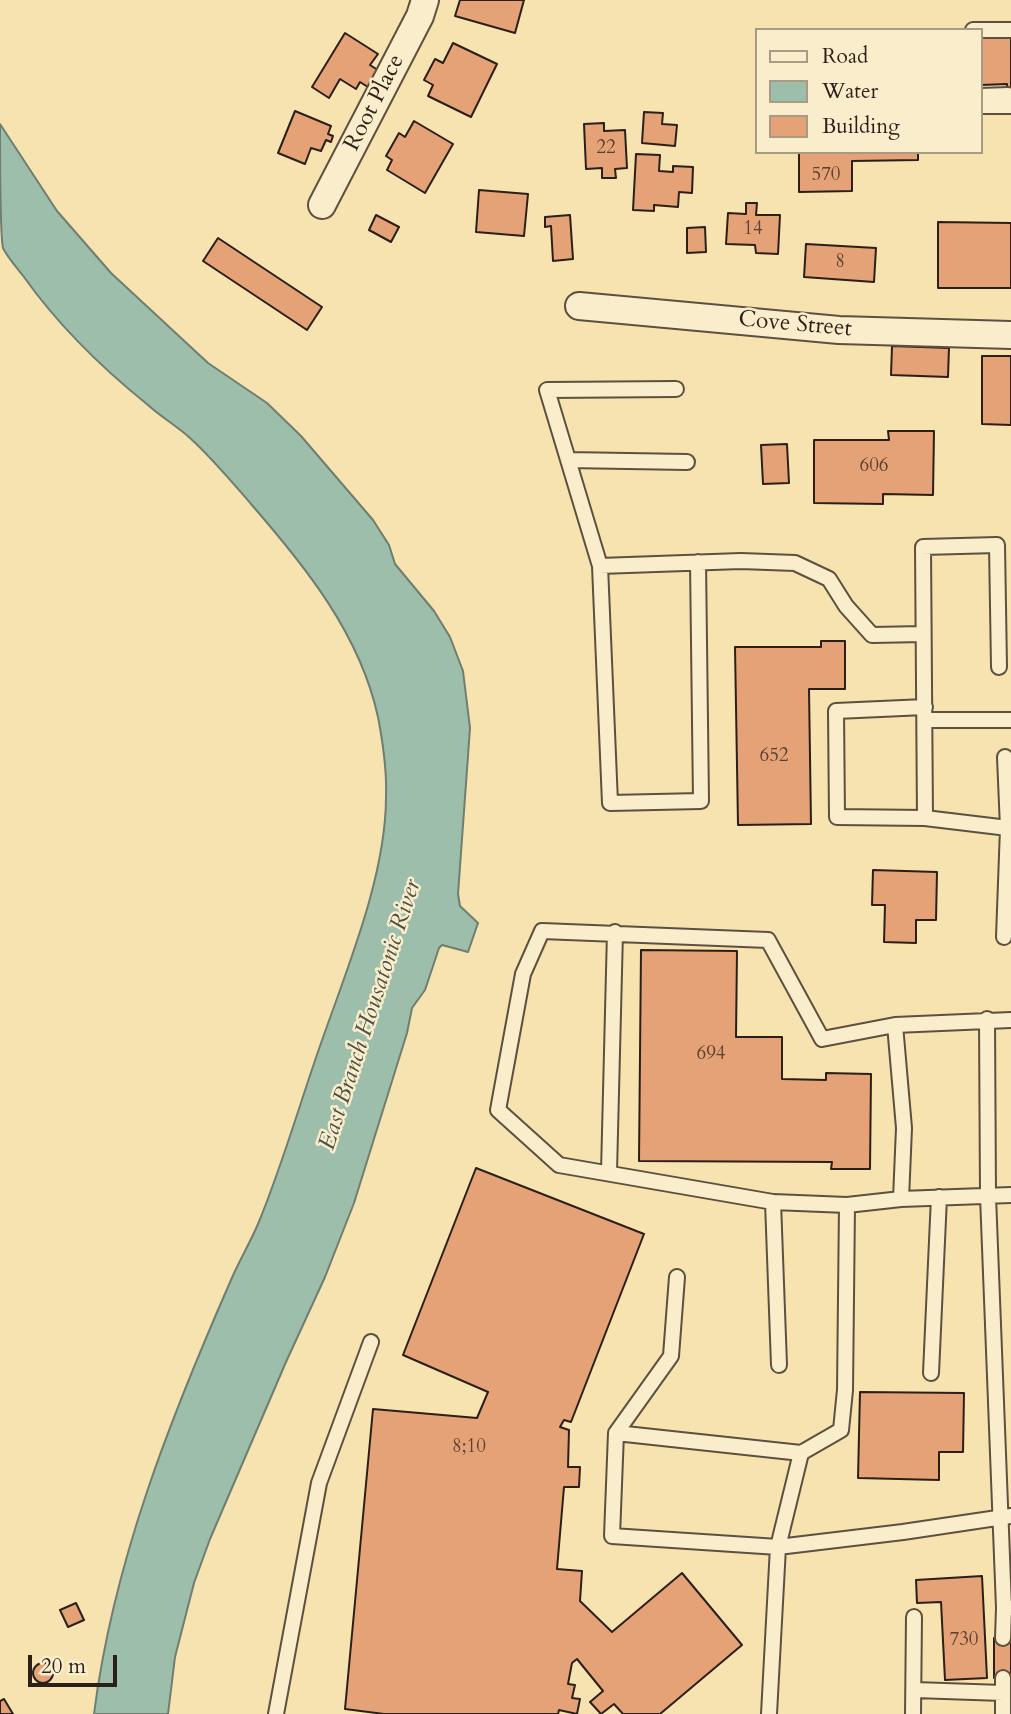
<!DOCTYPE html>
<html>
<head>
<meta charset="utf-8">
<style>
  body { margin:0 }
  #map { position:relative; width:1011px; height:1714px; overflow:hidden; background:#f6e3b0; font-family:Cardo,serif }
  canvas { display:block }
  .legend { position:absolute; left:755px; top:28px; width:228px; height:126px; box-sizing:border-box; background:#f9edcc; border:2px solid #a79b84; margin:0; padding:9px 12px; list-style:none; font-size:21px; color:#2b1f19 }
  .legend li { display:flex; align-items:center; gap:14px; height:35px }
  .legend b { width:35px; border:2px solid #a79b84 }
  .scale { position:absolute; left:28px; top:1655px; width:89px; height:32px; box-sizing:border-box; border:4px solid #2b1f19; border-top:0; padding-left:9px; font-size:21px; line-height:24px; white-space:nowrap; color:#2b1f19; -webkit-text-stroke:5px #f9edcc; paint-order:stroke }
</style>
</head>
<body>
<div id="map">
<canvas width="1011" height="1714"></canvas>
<ul class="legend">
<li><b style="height:9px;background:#f9edcc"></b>Road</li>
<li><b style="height:19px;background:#9dbeab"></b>Water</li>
<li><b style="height:19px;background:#e5a277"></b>Building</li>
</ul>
<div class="scale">20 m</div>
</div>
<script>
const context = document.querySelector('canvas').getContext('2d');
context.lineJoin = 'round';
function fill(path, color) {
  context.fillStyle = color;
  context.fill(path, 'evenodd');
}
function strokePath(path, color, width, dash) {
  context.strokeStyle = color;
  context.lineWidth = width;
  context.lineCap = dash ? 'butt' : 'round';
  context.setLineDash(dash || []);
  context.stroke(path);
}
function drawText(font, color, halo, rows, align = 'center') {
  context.font = font + ' Cardo,serif';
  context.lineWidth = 5;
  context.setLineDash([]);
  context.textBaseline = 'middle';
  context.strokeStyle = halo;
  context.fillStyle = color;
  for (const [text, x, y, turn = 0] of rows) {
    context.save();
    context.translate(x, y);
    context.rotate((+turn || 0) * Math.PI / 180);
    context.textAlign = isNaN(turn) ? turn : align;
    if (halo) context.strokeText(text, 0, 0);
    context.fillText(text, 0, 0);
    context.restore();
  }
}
const water = new Path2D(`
  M0,124L57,211L111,273L208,363L267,403L301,436L373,520L389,545L395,564L434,611L450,637L463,671L470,728L458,894L460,906L478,923L468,952L442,945L439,948L425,990L412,1008L407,1033L354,1203L325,1277L286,1362L210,1539L194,1583L175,1657L168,1714H94C113,1563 170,1419 231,1280C239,1261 250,1243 258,1224C282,1166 299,1106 320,1046C346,971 386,877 386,797C387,770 383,743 378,717C360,634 305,566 251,504C232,482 212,458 190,438C177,426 161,417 148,405C102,368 58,325 24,277C17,268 8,258 3,248C0,234 0,145 0,124Z`);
fill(water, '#9dbeab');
strokePath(water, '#6f7e71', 2);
const building = new Path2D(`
  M460,0H524L515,33L455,16Z
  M345,33L378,54L370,65L381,72L371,89L360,82L356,89L340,79L329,98L312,87Z
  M1011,34V104H1008L1007,84L981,85V35Z
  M453,43L497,64L471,117L428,96L433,85L424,80L435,59L443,63Z
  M295,111L331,126L328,134L333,136L331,142L326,140L321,151L311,148L305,164L278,153Z
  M644,112L663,113L662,124L677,125L675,146L642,143Z
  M414,121L453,144L425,193L387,170L392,160L386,156L399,133L405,137Z
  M604,123V131L625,130L627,168L615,169L616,178H602V168L586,169L584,124Z
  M799,152H918V160L852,161V191L799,192Z
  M636,154L660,155L659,171L673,172V166L693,167L692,193L679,192L678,207L654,205V211L633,210Z
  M479,190L528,194L524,236L476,232Z
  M746,203H757L756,215H780L778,254L756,253L755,245L726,244L728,213L746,214Z
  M376,215L399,227L391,242L369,230Z
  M570,215L573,259L553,261L551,226L545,227V217Z
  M938,222L1011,223V288H938Z
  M705,227L706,252L687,253V228Z
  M218,238L322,307L307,330L203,261Z
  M806,244L876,248L874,282L804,277Z
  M892,346L949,348L948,377L891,375Z
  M982,356H1011V425L982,424Z
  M888,431H934L933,495L883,494V504L814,503V440H889Z
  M787,444L789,483L763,484L761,445Z
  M821,641H845V689H809L811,824L738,825L735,647H821Z
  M873,870L937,872L936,920H916V943L884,942L885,905H872Z
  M641,950L737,951L736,1037H782V1079L826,1080V1073L871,1074L870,1169H831L832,1162L639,1161Z
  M476,1168L644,1234L571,1422L564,1420L560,1427L569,1430L568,1467H580L579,1487H564L557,1569L582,1571L580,1601L612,1632L682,1573L742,1645L660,1714H623L614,1704L601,1714L590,1702L603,1691L577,1659L572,1663L568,1684L575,1685L572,1698L580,1699L577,1714L559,1710L558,1714H384L345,1709L373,1409L477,1418L488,1392L403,1355Z
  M860,1392L964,1393L963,1452H939V1480L858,1478Z
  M982,1576L987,1678L945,1680L941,1602L917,1603L916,1580Z
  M76,1603L84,1620L68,1627L60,1610Z
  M994,1638H1011V1678H994Z
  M33 1673a10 10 0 1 1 20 0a10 10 0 1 1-20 0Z
  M4,1699L13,1714H0V1701Z`);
fill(building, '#e5a277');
strokePath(building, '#2b1f19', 2);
const service = new Path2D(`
  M973,30H1011
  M981,96L1008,95
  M981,106H1011
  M568,460L687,462
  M698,562L701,801L610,803L600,566L741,561L795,563L829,579L846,606L872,635L923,634
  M600,566L547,390L676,389
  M925,707L836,711L837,817L925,818L1008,828L1005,757
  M925,720H1011
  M925,818L923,547L997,545L999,667
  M1004,937L1008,828H1011
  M987,1019L988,1196L1004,1608H1011
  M895,1025L1011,1020
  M609,1172L615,932
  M773,1202L559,1165L498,1110L523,974L542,931L768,940L822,1039L895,1025L904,1128L901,1199L1011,1195
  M677,1277L671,1356L616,1433L612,1536L778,1547L801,1453L841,1430L845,1390L847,1205L901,1199
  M779,1365L773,1202L847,1205
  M931,1373L939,1197
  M616,1433L801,1453
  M1003,1638L1004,1608
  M915,1690L1003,1693
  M276,1714L319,1483L371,1342
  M769,1714L778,1547L903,1532L1011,1516
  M913,1714L914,1617
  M1003,1714V1678`);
const minor = new Path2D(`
  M322,205L420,16L425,0
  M579,306L839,330L1011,335`);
strokePath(service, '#5e503f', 18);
strokePath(minor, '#5e503f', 30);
strokePath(service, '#f9edcc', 14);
strokePath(minor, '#f9edcc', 26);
drawText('19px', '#5a4030', null, [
  ["22",606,149],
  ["570",826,176],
  ["14",753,230],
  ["8",840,263],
  ["606",874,467],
  ["652",774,757],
  ["694",711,1055],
  ["8;10",469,1448],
  ["730",964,1641]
]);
drawText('23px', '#2b1f19', '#f9edcc', [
  ["Root Place",375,103,-63],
  ["Cove Street",795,325,5]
]);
drawText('italic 24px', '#4d4f45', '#f9edcc', [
  ["East Branch Housatonic River",371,1015,-72]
]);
</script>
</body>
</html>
